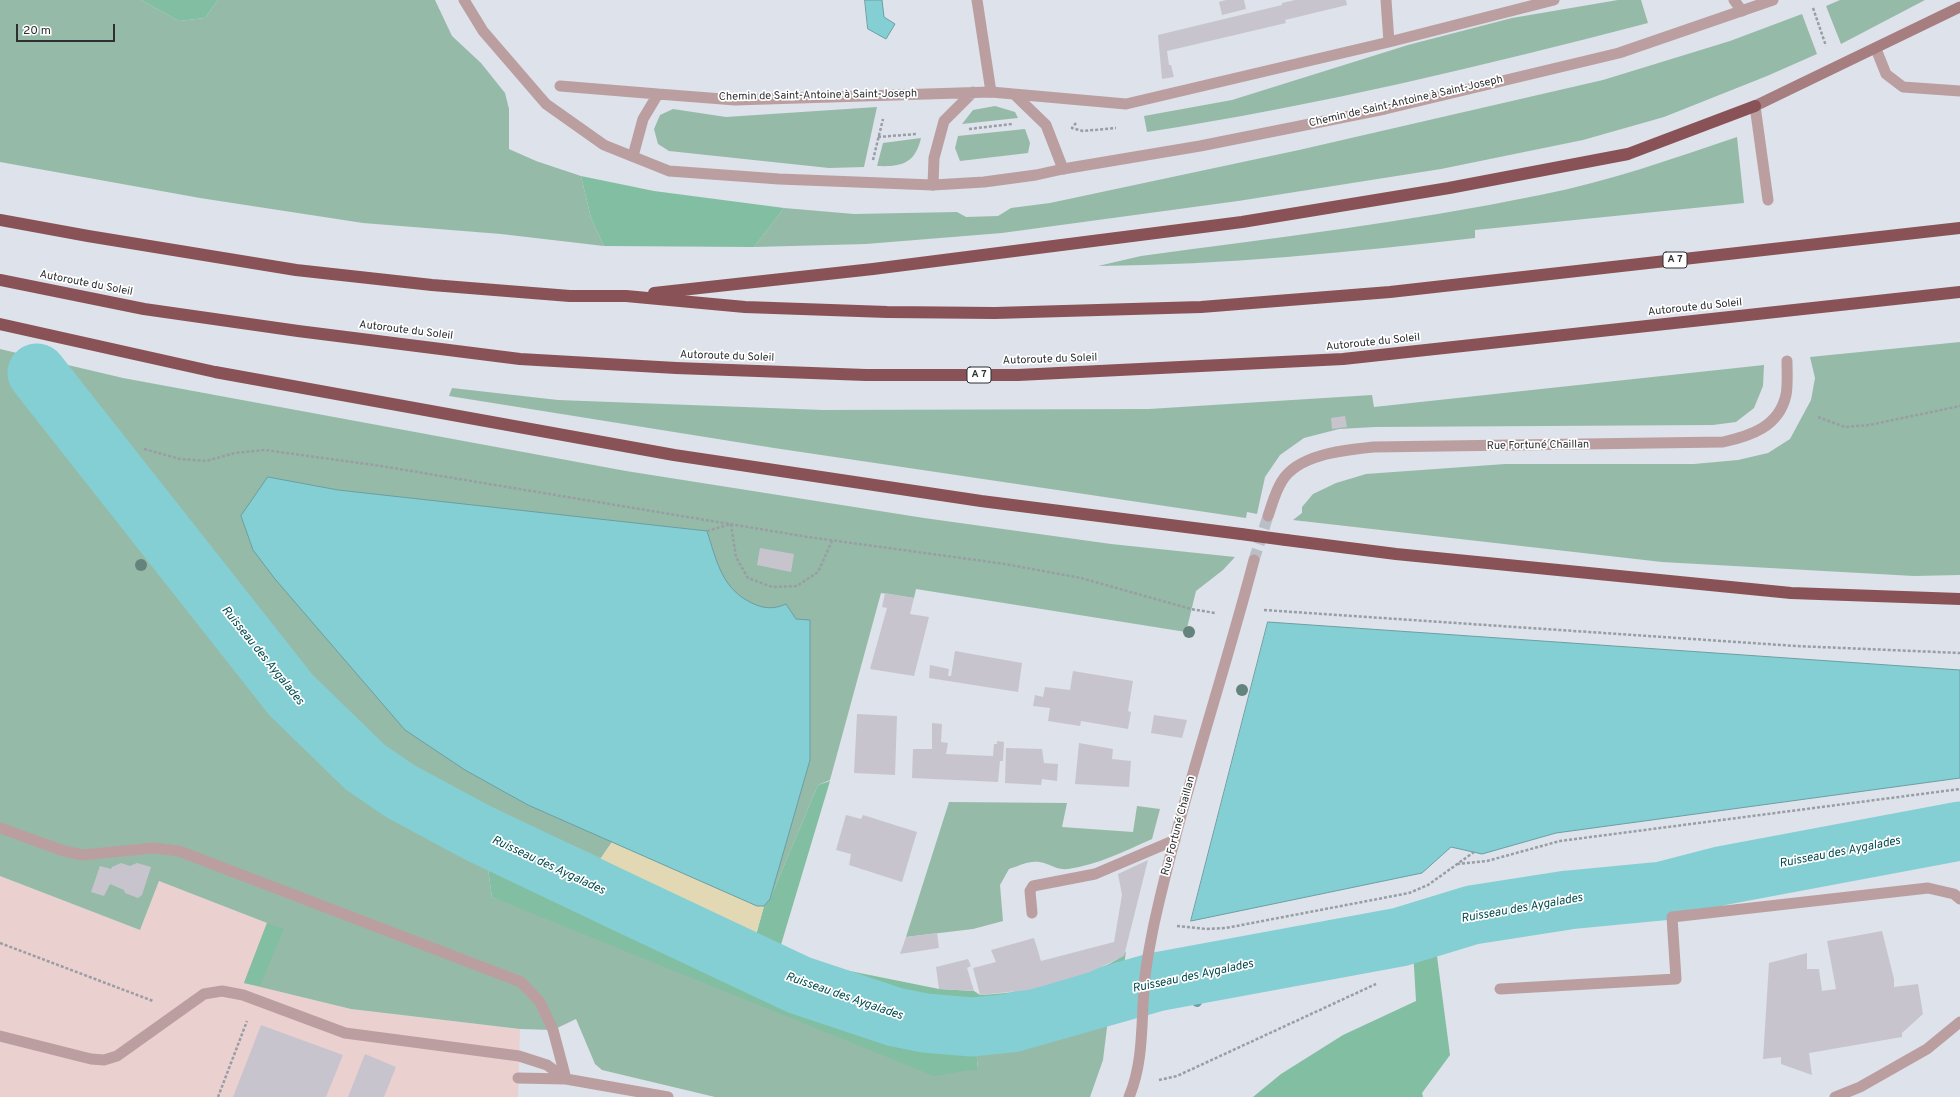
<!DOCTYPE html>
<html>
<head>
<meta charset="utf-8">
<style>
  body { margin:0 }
  #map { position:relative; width:1960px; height:1097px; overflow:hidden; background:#dde2eb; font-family:Overpass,sans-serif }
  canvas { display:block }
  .scale { position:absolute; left:16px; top:24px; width:99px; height:18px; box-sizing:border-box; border:2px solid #2d2f32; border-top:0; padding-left:5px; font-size:12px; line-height:14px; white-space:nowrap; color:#2d2f32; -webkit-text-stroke:3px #fff; paint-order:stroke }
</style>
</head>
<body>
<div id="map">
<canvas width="1960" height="1097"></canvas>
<div class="scale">20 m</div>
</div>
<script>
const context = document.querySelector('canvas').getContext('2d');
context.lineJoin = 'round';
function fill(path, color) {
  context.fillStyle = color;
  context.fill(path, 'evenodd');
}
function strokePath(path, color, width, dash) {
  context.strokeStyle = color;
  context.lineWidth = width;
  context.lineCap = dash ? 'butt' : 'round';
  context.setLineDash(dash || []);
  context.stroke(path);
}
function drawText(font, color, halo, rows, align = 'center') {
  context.font = font + ' Overpass,sans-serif';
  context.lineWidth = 3.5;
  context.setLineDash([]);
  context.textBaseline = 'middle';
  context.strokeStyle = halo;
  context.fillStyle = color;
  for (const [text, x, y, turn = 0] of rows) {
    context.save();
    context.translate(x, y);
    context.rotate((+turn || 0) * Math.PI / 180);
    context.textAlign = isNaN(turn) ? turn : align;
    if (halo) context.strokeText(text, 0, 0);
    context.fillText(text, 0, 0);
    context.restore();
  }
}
fill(new Path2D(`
  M0,876L140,930L159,881L267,923L245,983L351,1009L520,1029L518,1097H0Z`), '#ebd0d0');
fill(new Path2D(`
  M0,0H141L179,21L205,18L218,0H435L452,36L481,63L505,93L509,109V149L536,161L581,176L591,218L604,246L501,234L363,223L200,198L0,162Z
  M1618,0H1641L1648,23C1483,66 1316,106 1147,132L1144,116L1232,100L1408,45L1512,18Z
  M1840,0H1925L1841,44L1826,6Z
  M1802,14L1817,54L1767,76L1664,117L1583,140L1441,169L1238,201L1002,233L866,244L754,247L784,208L854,214L957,212L966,217L998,216L1011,208L1050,203L1299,150L1603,80L1730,41Z
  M995,106L1015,112L1018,118L962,124L973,110Z
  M877,107L864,167L829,168L669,151L658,144L654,129L660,115L673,109L726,117Z
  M1025,129L1030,143L1028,153L960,161L955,148L958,136Z
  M1737,137L1744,203L1475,230V238C1350,252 1224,265 1098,266L1141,256C1274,238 1408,222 1540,195C1607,182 1672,159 1737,137Z
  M921,138C915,164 901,167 877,166L883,143Z
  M1960,342V575L1914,576L1662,562L1293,520L1302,513V507L1313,494L1336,483L1366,474L1505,464H1694L1738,460L1768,453L1790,439L1811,400L1815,378L1810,357Z
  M0,349L123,378L626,471L924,518L1111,544L1235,557L1223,570L1196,591L1186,632L916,589L914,598L881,593L830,780L818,785L770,899L764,906H757L612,842L601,858L493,810L468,818L388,769L303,689L190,552L195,541L89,410L76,408L44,368L28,380L260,683L289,714L367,786L421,819L485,848L492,897L978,1069L975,1038L1006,1035L1109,1011L1103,1060L1090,1097H715L602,1070L595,1064L576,1019L553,1030L520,1029L351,1009L244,983L267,923L159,881L140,930L0,876Z
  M1764,365L1763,386L1754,408L1736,422L1713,425L1375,427L1339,429L1304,438L1280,455L1265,477L1257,514L1247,512L1246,518L774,448L449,396L452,388L558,400L823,410L1149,409L1372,395L1374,407Z
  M949,802L1067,803L1062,827L1133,832L1137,806L1160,809L1152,839C1125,851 1097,865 1068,869C1058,870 1053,866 1044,863C1031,859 1021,865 1009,869L1000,885L1003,921L973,929L906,937Z`), '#96baa8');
fill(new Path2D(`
  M141,0H218L205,18L179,21Z
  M581,176L654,191L784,208L754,247L604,246L591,218Z
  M830,781L780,948L835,968L939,989L974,991L980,995C995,994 1011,993 1026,990C1044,988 1120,966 1126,951L1123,974C1058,993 992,1016 924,1008C903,1005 880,995 861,987C825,973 789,957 753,946L764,906L770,899L818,785Z
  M493,810L601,858L590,879L468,818Z
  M485,848L805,996L856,1016L917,1031L975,1038L978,1069L934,1076L492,897Z
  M267,923L284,929L260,986L244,983Z
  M1435,941L1450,1055L1422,1093L1423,1097H1253L1281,1074L1343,1035L1416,1001L1413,949Z`), '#82bea1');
fill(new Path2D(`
  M76,408L98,412L195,541L190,552Z
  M612,842L757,906H764L753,946L729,939L590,879L601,858Z`), '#e2d8b3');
const water = new Path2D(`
  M865,0H882L884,17L895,24L886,39L868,29Z
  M268,477L338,490L707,531C717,562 722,590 754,604C765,609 775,609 786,604L796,619L810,620V760L770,899L764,906H757L528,805L465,770L405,730L275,579L253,550L241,516Z
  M1268,622L1960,670V778L1556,833L1482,854L1451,847L1422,873L1191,921Z`);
fill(water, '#84cfd4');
strokePath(water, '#6a9fa3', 1);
strokePath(new Path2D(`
  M1197,1002L1210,972`), '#6a9fa3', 10);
strokePath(new Path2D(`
  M37,373L291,695L365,767L400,791L478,833L625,903L799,985L895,1017L925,1023L972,1027L1011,1023L1156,982L1400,937L1472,915L1568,900L1662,891L1720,876L1960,831`), '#84cfd4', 59);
fill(new Path2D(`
  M1226,0H1244L1246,9L1222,15L1219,2Z
  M1295,0H1346L1347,5L1285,20L1286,23L1167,51L1169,65H1171L1174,77L1162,79L1158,35L1282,5V3Z
  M1345,416L1347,427L1332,429L1331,418Z
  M760,548L794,554L791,572L757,565Z
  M885,593L914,598L910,614L929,617L914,676L870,669L887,608L882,607Z
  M955,651L1022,663L1018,692L929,678L930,665L949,669L948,676H951Z
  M1073,671L1133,681L1128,711L1131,712L1128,729L1081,721L1080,726L1048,721L1050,708L1033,706L1035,695L1043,697L1045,687L1070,690Z
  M857,714L897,716L895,775L854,773Z
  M1154,715L1187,720L1182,738L1151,733Z
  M932,723L942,724L941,742L948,743L946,754L993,756L994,744H997V741L1004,742L1003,761H1000L998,782L912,778L913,749H932Z
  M1079,743L1113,749L1112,759L1131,761L1129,787L1075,784Z
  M1006,748L1042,749L1044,763L1058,764L1057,781L1042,779L1041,785L1005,783Z
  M846,815L861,819L863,815L917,832L902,882L849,865L851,854L836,850Z
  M1148,860L1124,956L1090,972L1043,986L1028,990L980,995L973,968L996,962L991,950L1034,938L1041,961L1114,942L1122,895L1118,874Z
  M121,863L130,866L137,863L151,867L142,895L138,898L125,893L124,890L110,884L104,896L91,892L100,866L111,869L112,867Z
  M1882,931L1894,979V987L1918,984L1923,1014L1902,1033V1037L1809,1053L1812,1075L1781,1064V1057L1763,1059L1769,963L1807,953V969H1819L1822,991L1836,989L1827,941Z
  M937,933L939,948L900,954L906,937Z
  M968,959L971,966L967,968L974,991L939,989L936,967Z
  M261,1025L343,1055L326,1097H233Z
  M365,1054L396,1067L384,1097H348Z`), '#c8c4ce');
strokePath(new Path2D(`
  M1254,560L1268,516`), '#babec6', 11, [11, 5.5]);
strokePath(new Path2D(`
  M1813,8L1826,46
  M1076,123L1072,128L1083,131L1116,128
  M969,129L1012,124
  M878,137L917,134
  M873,160L883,119
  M1818,417L1845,427L1869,425L1960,406
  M144,449L180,459L206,461L235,453L265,450L381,466L808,537L1005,564L1081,578L1191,609L1215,613
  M707,531L731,524L736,557L748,578L772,587L797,586L818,572L832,541
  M1264,610L1796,646L1960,653
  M1457,864L1487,861L1560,841L1960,789
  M1177,926L1206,929L1226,928L1409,893L1428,885L1474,852
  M0,943L153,1001
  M1159,1080L1177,1076L1376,984
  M218,1097L247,1021`), '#999da4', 2.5, [3, 2]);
strokePath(new Path2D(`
  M977,0L991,92
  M1876,49L1886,74L1903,87L1960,91
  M0,828L64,851L83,855L153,848L179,851L521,982L540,1002L553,1030L566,1079
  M1032,913L1030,891L1033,886L1095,874L1175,840
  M1500,989L1676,979L1672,917L1928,888L1954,894L1960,899
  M0,1036L91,1059L104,1060L117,1056L204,994L222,991L243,995L345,1033L519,1056L547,1065L566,1079
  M518,1078L566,1079L668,1097
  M1835,1097L1860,1087L1927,1049L1960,1022`), '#bb9fa0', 11);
strokePath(new Path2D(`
  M1386,0L1389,42
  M1734,0L1742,11
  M560,86L658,94
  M1014,94L1046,125L1063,169
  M1755,106L1768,200
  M633,156L643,119L658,94L735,100L991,92L1126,104L1389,42L1554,0
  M933,185L934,158L944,121L973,92
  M1268,516C1272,505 1275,492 1282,481C1298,454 1345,450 1374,447L1723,442C1750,436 1779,427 1786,395C1788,385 1787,372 1787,361`), '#bb9fa0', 11);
strokePath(new Path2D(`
  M464,0L483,31L546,104L604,145L669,171L779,179L933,185L984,182L1036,175L1063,169L1200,146L1385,109L1619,53L1773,0
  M1129,1097C1146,1057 1140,1011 1146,969C1148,954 1151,939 1154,924C1181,801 1222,682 1254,560`), '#bb9fa0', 11);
strokePath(new Path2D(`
  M1755,106L1960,7`), '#a77e80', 11);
strokePath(new Path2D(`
  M0,220L88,236L296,270L432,285L570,296H626L745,307L887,312L995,313L1201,307L1390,292L1960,228
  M0,280L144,309L298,331L520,359L676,368L866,375H1018L1343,359L1960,292
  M654,293L873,269L1242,222L1449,188L1628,154L1755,106
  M0,324L215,372L674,455L981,501L1241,534
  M1286,540L1396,554L1791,593L1960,599`), '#895256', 12);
strokePath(new Path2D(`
  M1241,534L1286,540`), '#895256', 12);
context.fillStyle = '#64837d';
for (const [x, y] of [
  [141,565],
  [1189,632],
  [1242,690]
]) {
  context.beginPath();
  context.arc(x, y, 6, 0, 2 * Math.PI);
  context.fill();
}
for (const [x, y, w] of [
  [1675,260,24],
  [979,375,24]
]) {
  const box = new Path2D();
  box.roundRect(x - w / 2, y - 8, w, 16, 3);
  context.fillStyle = '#fff';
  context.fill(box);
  strokePath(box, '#2d2f32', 1);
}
drawText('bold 10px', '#2d2f32', null, [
  ["A 7",1675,260],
  ["A 7",979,375]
]);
drawText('11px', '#2d2f32', '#fff', [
  ["Chemin de Saint-Antoine à Saint-Joseph",818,96,-1],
  ["Chemin de Saint-Antoine à Saint-Joseph",1406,102,-13],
  ["Autoroute du Soleil",86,284,11],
  ["Autoroute du Soleil",1695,308,-6],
  ["Autoroute du Soleil",406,331,7],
  ["Autoroute du Soleil",1373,343,-6],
  ["Autoroute du Soleil",727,357,2],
  ["Autoroute du Soleil",1050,360,-2],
  ["Rue Fortuné Chaillan",1538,446,-1],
  ["Rue Fortuné Chaillan",1179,826,-75]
]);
drawText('italic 12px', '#014a4e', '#fff', [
  ["Ruisseau des Aygalades",262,656,51],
  ["Ruisseau des Aygalades",1840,853,-11],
  ["Ruisseau des Aygalades",548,866,25],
  ["Ruisseau des Aygalades",1522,909,-10],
  ["Ruisseau des Aygalades",1193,977,-12],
  ["Ruisseau des Aygalades",844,997,19]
]);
</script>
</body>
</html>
